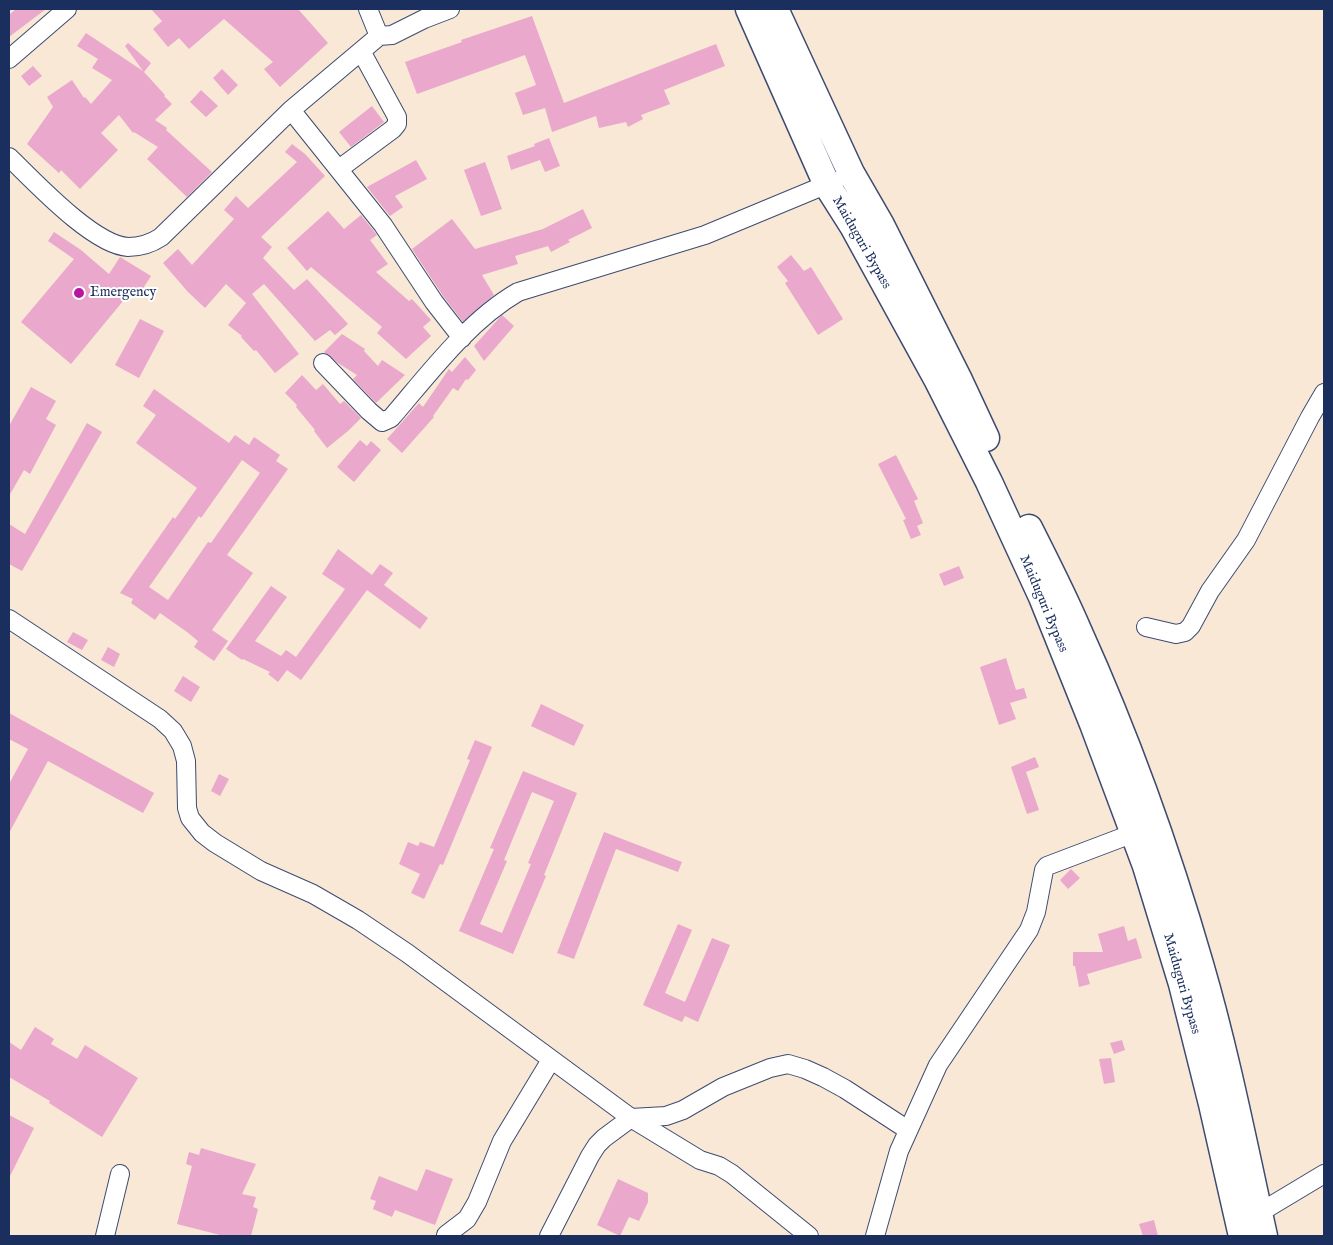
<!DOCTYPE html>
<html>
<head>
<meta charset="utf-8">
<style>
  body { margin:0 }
  #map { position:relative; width:1333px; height:1245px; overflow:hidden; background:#f8e8d5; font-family:"IM FELL English",serif }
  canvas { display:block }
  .frame { position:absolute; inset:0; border:10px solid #1b2f5e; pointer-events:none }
</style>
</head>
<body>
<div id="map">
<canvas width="1333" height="1245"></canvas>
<div class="frame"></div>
</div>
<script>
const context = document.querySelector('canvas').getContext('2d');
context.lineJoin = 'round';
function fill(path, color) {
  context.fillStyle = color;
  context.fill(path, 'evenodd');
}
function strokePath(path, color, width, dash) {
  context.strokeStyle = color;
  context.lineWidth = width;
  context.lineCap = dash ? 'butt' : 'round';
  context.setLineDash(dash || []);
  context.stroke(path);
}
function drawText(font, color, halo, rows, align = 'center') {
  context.font = font + ' "IM FELL English",serif';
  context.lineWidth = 4;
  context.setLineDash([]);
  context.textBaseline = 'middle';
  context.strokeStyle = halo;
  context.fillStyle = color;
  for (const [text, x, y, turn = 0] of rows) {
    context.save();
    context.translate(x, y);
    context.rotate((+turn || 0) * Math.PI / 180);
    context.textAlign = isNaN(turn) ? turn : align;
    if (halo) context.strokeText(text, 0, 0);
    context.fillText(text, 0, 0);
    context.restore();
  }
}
fill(new Path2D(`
  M16,9H46L9,37V15Z
  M151,9H298L328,43L280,87L264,69L273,62L224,19L189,49L179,38L168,47L153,29L162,21Z
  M532,16L564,103L716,44L725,66L664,90L670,104L641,115L643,119L628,127L626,122L599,128L596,116L552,132L545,108L523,115L515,93L536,85L525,55L417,94L405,62L462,42L461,40Z
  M86,33L143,71L125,46L128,43L151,63L144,72L165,95L164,96L172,104L155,120L167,128L166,130L212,172L187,197L147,159L158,147L134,132L133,133L119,115L101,133L118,150L80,189L61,170L59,173L27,144L53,107L47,97L72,80L84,98L85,97L91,104L112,80L92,68L98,59L77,46Z
  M33,66L42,76L29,86L21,76Z
  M222,69L238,85L228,95L213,78Z
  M201,90L218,106L206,117L190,102Z
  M372,106L384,122L351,147L339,132Z
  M549,138L560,166L545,172L540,160L511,170L507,156L535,146L534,144Z
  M292,144L305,154L325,176L261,237L272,247L263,258L294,290L307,279L348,324L335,335L330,330L315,341L264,284L252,294L299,354L275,373L256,350L254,351L241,337L242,336L228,325L246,303L226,284L205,308L188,292L163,263L178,249L192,265L234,219L224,210L236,196L248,208L297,162L285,152Z
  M416,160L427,179L395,196L403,207L390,216L367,187Z
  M485,162L502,209L481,216L464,170Z
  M583,209L592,228L568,240L570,242L551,252L548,246L515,256L518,264L482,275L494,295L463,322L443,296L412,249L452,219L475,249L543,229Z
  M328,211L344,229L361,215L377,235L370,240L388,264L376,272L409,301L412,299L431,320L423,327L431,336L406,359L377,333L382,327L311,267L307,271L287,248Z
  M54,232L81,250L109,274L120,257L151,276L140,293L133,289L71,364L21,322L74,259L48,241Z
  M791,255L804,271L811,267L843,319L818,335L785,283L788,281L777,267Z
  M502,315L514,326L484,361L474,346Z
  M140,319L164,331L139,378L115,365Z
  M342,334L365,349L364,351L378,366L382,360L405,375L376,403L353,379L357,375L338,363L324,352Z
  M465,357L476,370L468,380L466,379L458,391L453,388L433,416L434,417L402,453L387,439L419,403L423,407L449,369L452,372Z
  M302,375L316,390L323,384L340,404L344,401L361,418L348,431L327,448L314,431L315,430L296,407L297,405L285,393Z
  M31,387L56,401L46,419L56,425L30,474L24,470L9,496V426Z
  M154,389L229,443L235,435L249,445L254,437L280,455L276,461L288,469L227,555L253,573L212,630L228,641L214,661L194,647L198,641L187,632L160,613L155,620L131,603L133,599L120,593L173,517L175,519L197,488L136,443L156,415L143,406ZM242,460L260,473L211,543L208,542L168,600L149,587L199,516L201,518Z
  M87,423L102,432L22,571L9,564V524L25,534Z
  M360,440L367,446L371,441L381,450L354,482L337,467Z
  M896,455L918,499L914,501L923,523L917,526L921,535L911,539L903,520L906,519L878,464Z
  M338,549L372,575L380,564L393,573L384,585L428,618L420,629L367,590L301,680L287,670L278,682L268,674L270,672L243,659L242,660L226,649L271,586L287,597L255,641L281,656L286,650L296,657L345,589L322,574Z
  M959,566L964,578L944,586L939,574Z
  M73,632L88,640L82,650L67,642Z
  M108,647L120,654L114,667L101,660Z
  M1006,658L1016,690L1024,688L1027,698L1010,703L1016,719L999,725L980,667Z
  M183,676L200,687L191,702L174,691Z
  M541,704L584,725L574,746L531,726Z
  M9,713L154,793L143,813L48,761L9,833V784L28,749L9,739Z
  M475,740L492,747L443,865L440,864L424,899L411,893L420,874L399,864L408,842L418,846L420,842L434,847L470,760L467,759Z
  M1035,757L1039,767L1026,772L1039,810L1027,814L1011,767Z
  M523,771L577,793L544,875L546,876L513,954L459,931L494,849L490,848ZM532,792L554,801L528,863L531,864L502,933L480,924L507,861L504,860Z
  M219,774L229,779L220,796L211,791Z
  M604,832L682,862L678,872L616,849L574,959L557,953Z
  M1071,869L1080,878L1068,889L1060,880Z
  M678,924L692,930L665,993L685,1002L712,938L730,945L698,1022L685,1016L682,1022L643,1005Z
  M1124,926L1128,941L1136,938L1142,958L1087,974L1090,984L1079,987L1075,966H1073V952H1103L1098,934Z
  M35,1027L54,1039L51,1044L77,1059L85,1045L138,1078L102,1137L49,1103L50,1101L9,1077V1042L21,1050Z
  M1122,1040L1125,1050L1114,1054L1110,1043Z
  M1111,1058L1115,1082L1104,1084L1099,1059Z
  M9,1115L34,1128L9,1178Z
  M201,1148L256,1164L242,1194L256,1197L253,1207L258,1209L251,1236H224L177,1224L192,1166L186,1164L189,1152L199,1155Z
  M426,1169L453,1179L435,1225L395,1210L392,1217L373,1209L376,1201L370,1199L379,1176L417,1191Z
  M618,1179L648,1193V1202L639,1221L629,1217L620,1236L597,1225Z
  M1154,1220L1158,1236H1143L1139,1224Z`), '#e9a8cc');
const minor = new Path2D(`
  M368,9L379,36
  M9,59L67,9
  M291,110L383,225L434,302L462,338
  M9,157C34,181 93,245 128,247C140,247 152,243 161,237L291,110L379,36L392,35L424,19L450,9
  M339,169L393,129L397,124V117L361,51
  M323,363L369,411L382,422L391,418C428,375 468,321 518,292L705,235L835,181
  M9,619L160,719L173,731L182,746L186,761L187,808L190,818L202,833L215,843L261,871L313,894L358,920L407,953L631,1118L700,1160L719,1166L732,1174L809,1236
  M1146,627L1176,634L1185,632L1191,626L1210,591L1246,540L1310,417L1324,393
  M1251,1215L1259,1213L1324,1174
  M446,1235L467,1219L477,1202L502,1141L551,1060
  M105,1236L120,1174
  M549,1236L590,1156L597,1145L604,1138L631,1118L666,1116L683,1110L723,1087L770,1068L788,1064L805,1069L823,1077L845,1089L908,1130
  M875,1236L899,1151L938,1065L1029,930L1036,912L1044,870L1047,866L1134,833`);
const highway = new Path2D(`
  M749,9L827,185L853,226L937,379L989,482L1042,597L1093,724L1146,866L1182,984L1212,1104L1242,1236
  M775,9L851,173L881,225L958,378L986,438
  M1029,528C1046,562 1063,595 1078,630C1127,738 1167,850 1200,964C1226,1053 1244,1145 1264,1236`);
strokePath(minor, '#3c4b70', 20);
strokePath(highway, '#3c4b70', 29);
strokePath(minor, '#fff', 18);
strokePath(highway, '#fff', 26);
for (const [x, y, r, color] of [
  [79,293,6,"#b5179e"]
]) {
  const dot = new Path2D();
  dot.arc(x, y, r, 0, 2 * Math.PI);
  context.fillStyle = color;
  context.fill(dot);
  strokePath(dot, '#fff', 2);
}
drawText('14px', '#1b2f5e', '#fff', [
  ["Maiduguri Bypass",861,243,60],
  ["Maiduguri Bypass",1043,604,67],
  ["Maiduguri Bypass",1181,984,74]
]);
drawText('14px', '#1b2f5e', '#fff', [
  ["Emergency",90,293]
], 'left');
</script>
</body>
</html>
